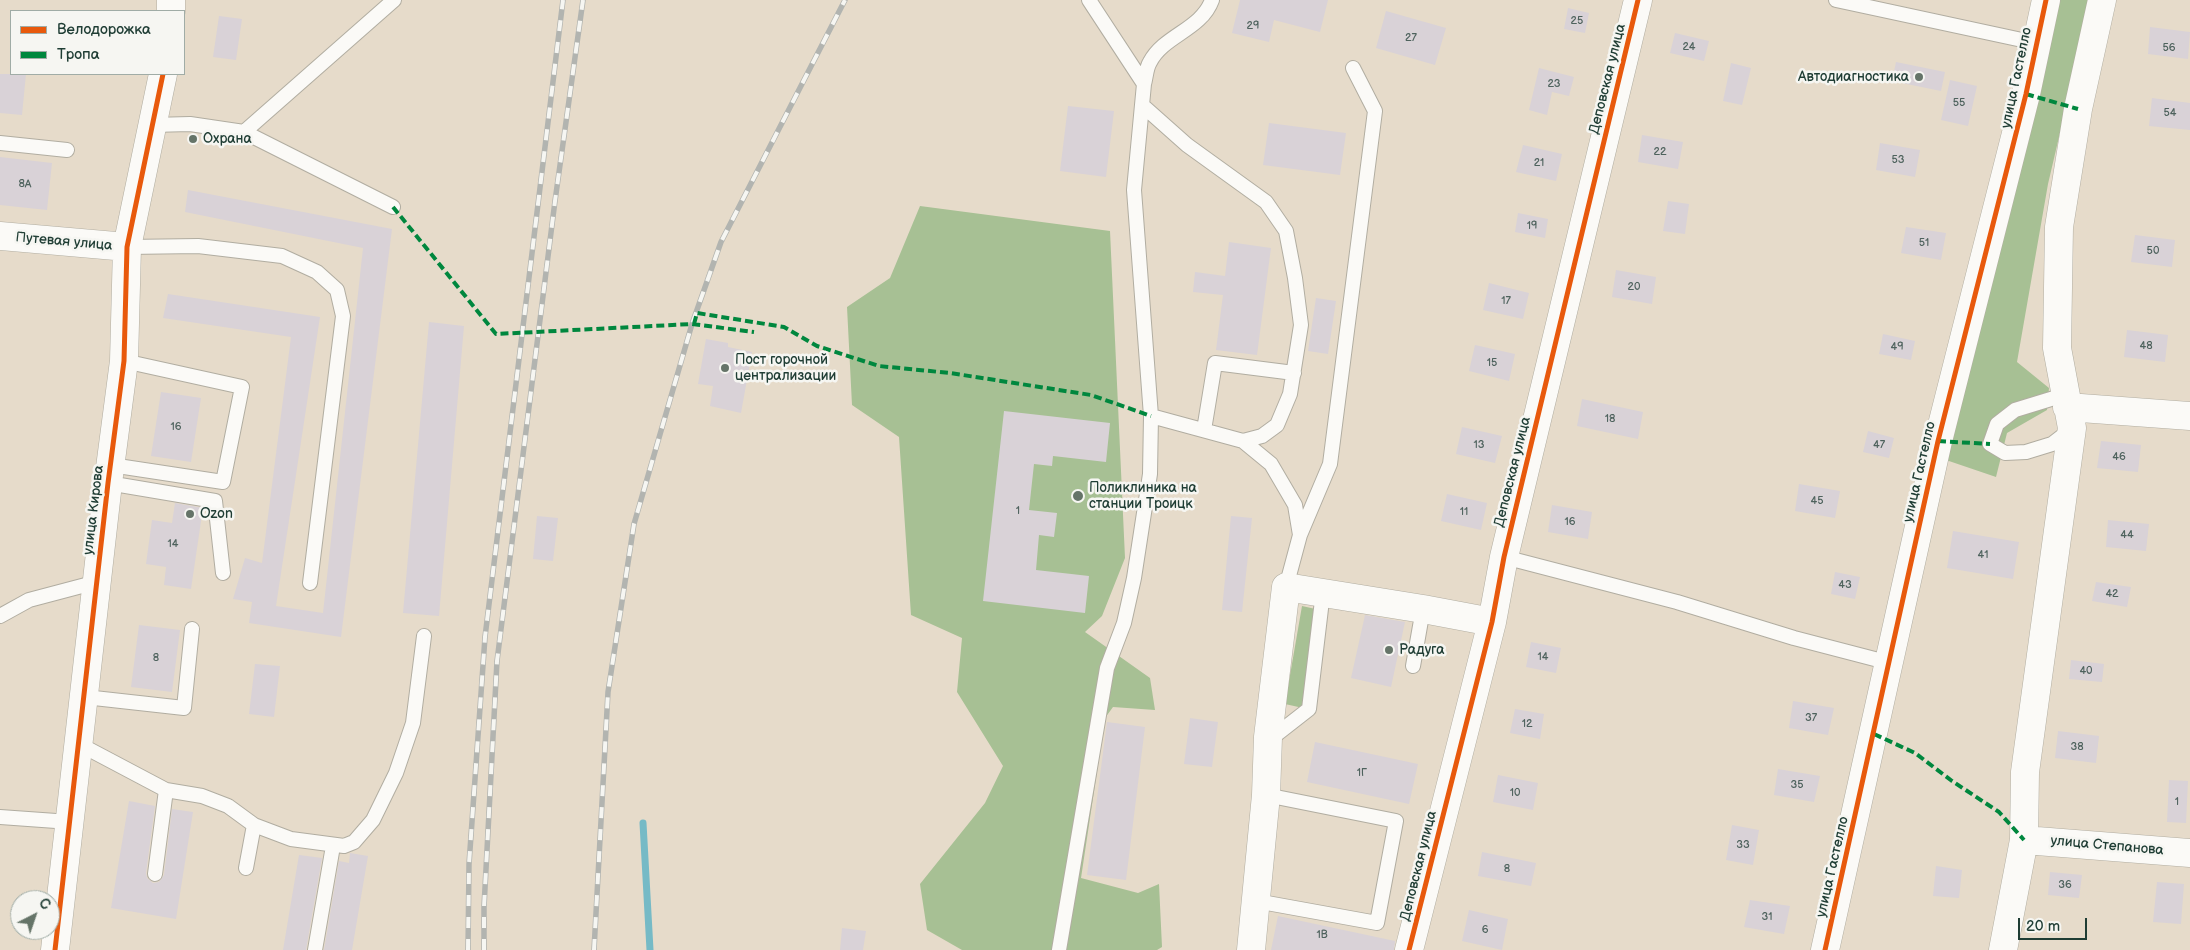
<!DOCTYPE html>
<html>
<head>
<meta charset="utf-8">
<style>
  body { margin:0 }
  #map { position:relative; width:2190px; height:950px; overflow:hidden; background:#e6dbca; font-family:"Balsamiq Sans",sans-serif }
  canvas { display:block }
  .legend { position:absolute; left:10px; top:10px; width:175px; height:65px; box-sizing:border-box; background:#f6f6f2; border:1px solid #a0aca6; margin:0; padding:6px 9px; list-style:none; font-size:15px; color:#1f3d34 }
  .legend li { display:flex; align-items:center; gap:10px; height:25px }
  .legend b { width:25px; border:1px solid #a0aca6 }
  .north { position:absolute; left:10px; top:890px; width:50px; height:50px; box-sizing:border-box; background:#f6f6f2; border:1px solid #a0aca6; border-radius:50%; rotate:41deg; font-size:14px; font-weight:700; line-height:20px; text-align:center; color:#1f3d34 }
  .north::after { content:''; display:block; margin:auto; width:18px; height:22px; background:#657468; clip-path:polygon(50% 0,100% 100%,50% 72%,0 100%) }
  .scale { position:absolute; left:2018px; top:918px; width:69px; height:22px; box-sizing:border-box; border:2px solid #1f3d34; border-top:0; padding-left:6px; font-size:15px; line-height:18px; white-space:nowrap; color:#1f3d34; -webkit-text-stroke:4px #f6f6f2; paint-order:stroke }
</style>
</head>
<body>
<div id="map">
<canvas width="2190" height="950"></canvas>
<ul class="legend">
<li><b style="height:6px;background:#e8590c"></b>Велодорожка</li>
<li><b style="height:6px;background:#00873e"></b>Тропа</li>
</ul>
<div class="north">С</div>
<div class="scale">20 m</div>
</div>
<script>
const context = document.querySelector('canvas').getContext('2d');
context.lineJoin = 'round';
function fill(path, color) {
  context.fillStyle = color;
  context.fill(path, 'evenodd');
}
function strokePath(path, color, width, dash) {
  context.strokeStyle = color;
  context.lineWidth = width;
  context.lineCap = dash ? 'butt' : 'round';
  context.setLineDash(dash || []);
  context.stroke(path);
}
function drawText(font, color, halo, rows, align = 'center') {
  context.font = font + ' "Balsamiq Sans",sans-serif';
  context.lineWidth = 5;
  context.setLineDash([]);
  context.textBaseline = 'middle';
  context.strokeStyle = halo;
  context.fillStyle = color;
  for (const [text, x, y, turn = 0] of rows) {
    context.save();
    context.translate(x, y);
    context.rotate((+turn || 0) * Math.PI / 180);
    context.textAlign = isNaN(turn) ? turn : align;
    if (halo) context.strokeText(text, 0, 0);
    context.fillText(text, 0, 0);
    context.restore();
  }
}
fill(new Path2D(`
  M2057,0H2091L2048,184L2017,362L2049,388L2047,410L2007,433L1996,477L1946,460Z
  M920,206L1110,231L1125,558L1102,616L1085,632L1150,678L1155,710L1113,707L1105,718L1081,878L1138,893L1159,884L1162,947L1157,950H962L927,930L920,884L985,803L1003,766L957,692L962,638L911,615L899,437L852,405L847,307L890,278Z
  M1302,606L1320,610L1303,708L1285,704Z`), '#a7c094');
strokePath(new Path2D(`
  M643,823L650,950`), '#76bac6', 7);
fill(new Path2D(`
  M1240,0H1328L1320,32L1274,20L1269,42L1232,33Z
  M1568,8L1589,13L1585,33L1564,29Z
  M1386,11L1446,28L1435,65L1376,48Z
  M219,16L242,19L236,60L213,57Z
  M2150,27L2190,32L2188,59L2148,54Z
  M1675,33L1709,41L1704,61L1670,53Z
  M1896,62L1945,72L1941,91L1892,81Z
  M1731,63L1751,68L1742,105L1723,101Z
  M1539,68L1574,77L1569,96L1552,92L1547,115L1529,110Z
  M0,74H26L22,115L0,113Z
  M1950,80L1977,86L1968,126L1941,120Z
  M2152,98L2190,103V130L2149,126Z
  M1068,106L1114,111L1106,177L1060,171Z
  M1269,123L1346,133L1340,175L1263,165Z
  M1642,135L1683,142L1678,169L1638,162Z
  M1880,143L1920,150L1915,177L1876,170Z
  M1523,145L1562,154L1556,181L1516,172Z
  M0,157L52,163L47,210L0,205Z
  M188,190L392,229L341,637L249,623L252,602L233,599L245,558L262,563L291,337L163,318L168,294L320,317L276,606L323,613L363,248L185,212Z
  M1668,201L1689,204L1685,234L1663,231Z
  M1518,213L1548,219L1545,238L1515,232Z
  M1906,227L1946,233L1941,260L1901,253Z
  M2135,235L2175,240L2172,267L2131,262Z
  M1229,242L1271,248L1257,355L1216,350L1223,295L1193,292L1195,272L1225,276Z
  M1616,270L1656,277L1652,304L1612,297Z
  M1489,283L1529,293L1523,319L1483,310Z
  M1316,298L1336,301L1328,354L1308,351Z
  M429,322L464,326L439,616L403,613Z
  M2127,330L2168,335L2165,362L2124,357Z
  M1883,334L1915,341L1911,360L1879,354Z
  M706,339L728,343V347L752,352L741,413L710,406L713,386L698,384Z
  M1475,345L1515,354L1509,381L1469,371Z
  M161,392L201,398L191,462L151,456Z
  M1582,399L1643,412L1638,439L1577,426Z
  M1004,411L1110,423L1106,462L1053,456L1052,466L1034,464L1029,510L1057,513L1054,537L1039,535L1036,570L1089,576L1085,613L983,601Z
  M1462,427L1502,436L1495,463L1456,454Z
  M1868,431L1894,438L1889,458L1863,452Z
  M2101,441L2141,445L2138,472L2097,468Z
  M1799,484L1840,491L1835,518L1795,511Z
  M1447,494L1487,503L1481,530L1441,521Z
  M175,503L203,508L191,589L164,585L166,567L146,564L152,520L172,523Z
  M1552,505L1592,512L1588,539L1548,532Z
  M537,516L558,518L553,561L533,559Z
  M1231,516L1252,518L1242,612L1222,610Z
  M2108,520L2149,524L2146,551L2106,547Z
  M1953,531L2019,542L2013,579L1947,568Z
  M1835,572L1860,577L1855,599L1831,594Z
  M2096,582L2131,587L2127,607L2092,601Z
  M1365,615L1405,622L1391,687L1351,678Z
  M139,625L180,630L172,692L131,687Z
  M1531,642L1561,648L1556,673L1526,667Z
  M2071,660L2104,664L2102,682L2069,679Z
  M255,664L280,666L274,717L249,714Z
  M1793,701L1834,708L1828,735L1789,728Z
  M1515,709L1544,714L1540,739L1510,733Z
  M1190,718L1218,722L1212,767L1184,764Z
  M1107,722L1145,727L1126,880L1087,875Z
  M2058,731L2099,736L2096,763L2055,758Z
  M1315,742L1418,764L1409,804L1307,782Z
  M1778,769L1820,776L1814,802L1774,795Z
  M1498,775L1538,783L1533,810L1493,802Z
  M2169,780L2188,781L2186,823L2167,822Z
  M129,801L155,806L146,873L147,878L153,883L159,882L164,875L172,809L193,812L176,919L111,908Z
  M1732,825L1759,830L1753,865L1726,860Z
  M1482,852L1536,863L1531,886L1478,876Z
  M350,853L368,856L352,950H324L339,861L349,863Z
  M299,855L322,858L306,950H283Z
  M1936,866L1962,870L1959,898L1933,896Z
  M2050,872L2082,875L2079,898L2048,895Z
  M2157,882L2184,884L2181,924L2153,922Z
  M1750,900L1790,906L1784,934L1744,927Z
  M1469,910L1508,919L1502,950L1462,941Z
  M1278,916L1395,941L1394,950H1271Z
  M842,928L866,931L863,950H840Z`), '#d9d2d7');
const service = new Path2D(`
  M1089,0L1144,84L1142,105L1187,145L1266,202L1286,231L1295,278L1301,325L1290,394L1277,425L1262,436L1243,441L1271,464L1295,505L1300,535L1286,587
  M1836,0L2036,43
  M1144,84C1146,78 1146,68 1150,62C1164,35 1201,30 1212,0
  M1142,105L1134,190L1151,416
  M152,125L190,124L244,132L394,0
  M244,132L393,207
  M0,143L67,150
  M127,247L198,246L282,256L317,272L337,290L343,316L310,583
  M2064,395L2015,410L1997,424L1990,444L2005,453L2026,452L2052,444L2070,430
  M1204,430L1215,363L1294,373
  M111,465L223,482L242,387L124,361
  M108,483L215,501L223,573
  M1300,535L1330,464L1375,111L1353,68
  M1504,557L1677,602L1794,638L1890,663
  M0,616L29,600L97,582
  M1413,666L1423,609
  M85,697L184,708L192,629
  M1268,737L1277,734L1309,709L1323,592
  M79,744L166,790L202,796L228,806L254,825L291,839L344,846L354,842L373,820L396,773L413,723L424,636
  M0,817L70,822
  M246,868L254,825
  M155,874L166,790
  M1256,901L1377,923L1396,821L1266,795
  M315,950L333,846
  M1059,950L1107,668L1124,623L1134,578L1150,474L1151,416L1243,441`);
const minor = new Path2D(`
  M171,11V0
  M0,236L127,247
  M2067,407L2190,416
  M2024,840L2190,853
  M55,950L108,483L124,361L127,247L163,74
  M1251,950L1266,795L1268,737L1286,587L1423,609L1492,622
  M1409,950L1492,622L1504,557L1638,0
  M1825,950L1938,441L2026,94L2046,0
  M2003,950L2024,840L2025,772L2072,428L2057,348L2059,227L2078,109L2102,0`);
strokePath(service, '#b1ada1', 16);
strokePath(minor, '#b1ada1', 29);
strokePath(service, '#fbfaf7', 14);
strokePath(minor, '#fbfaf7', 28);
const rail = new Path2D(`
  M468,950L469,864L485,637L563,0
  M484,950V907L497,661L555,201L583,0
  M594,950L608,692L634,524L692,324L721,242L845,0`);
strokePath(rail, '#b2b4b0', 5.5);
strokePath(rail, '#f6f6f2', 4, [11]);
strokePath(new Path2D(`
  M2026,94L2078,109
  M393,207L496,334L692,324L754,332
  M694,324L697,313L784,327L817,346L879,366L950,373L1091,395L1151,416
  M1938,441L1990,444
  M1874,734L1915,753L1952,781L1999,812L2024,840`), '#00873e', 4, [8, 4]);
strokePath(new Path2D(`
  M55,950L108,483L124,361L127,247L163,74
  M1409,950L1492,622L1504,557L1638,0
  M1825,950L1938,441L2026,94L2046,0`), '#e8590c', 5);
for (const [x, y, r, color] of [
  [1919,77,5,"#657468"],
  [193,139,5,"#657468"],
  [725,368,5,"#657468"],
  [1078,496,6,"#657468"],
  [190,514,5,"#657468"],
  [1389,650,5,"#657468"]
]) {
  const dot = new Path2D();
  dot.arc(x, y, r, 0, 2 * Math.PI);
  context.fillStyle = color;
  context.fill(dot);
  strokePath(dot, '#f6f6f2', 2);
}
drawText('11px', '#4e625d', null, [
  ["25",1577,21],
  ["29",1253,26],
  ["27",1411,38],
  ["24",1689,47],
  ["56",2169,48],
  ["23",1554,84],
  ["55",1959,103],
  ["54",2170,113],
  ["22",1660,152],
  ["53",1898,160],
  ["21",1539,163],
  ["8А",25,184],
  ["19",1532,226],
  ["51",1924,243],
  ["50",2153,251],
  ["20",1634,287],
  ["17",1506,301],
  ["48",2146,346],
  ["49",1897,347],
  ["15",1492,363],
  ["18",1610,419],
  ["16",176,427],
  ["13",1479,445],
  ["47",1879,445],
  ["46",2119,457],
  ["45",1817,501],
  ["1",1018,511],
  ["11",1464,512],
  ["16",1570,522],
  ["44",2127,535],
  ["14",173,544],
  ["41",1983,555],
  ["43",1845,585],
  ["42",2112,594],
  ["14",1543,657],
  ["8",156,658],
  ["40",2086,671],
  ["37",1811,718],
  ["12",1527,724],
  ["38",2077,747],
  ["1Г",1362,773],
  ["35",1797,785],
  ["10",1515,793],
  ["1",2177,802],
  ["33",1743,845],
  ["8",1507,869],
  ["36",2065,885],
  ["31",1767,917],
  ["6",1485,930],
  ["1В",1322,935]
]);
drawText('14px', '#1f3d34', '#f6f6f2', [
  ["Автодиагностика",1909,77,"right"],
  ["Охрана",203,139],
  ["Пост горочной",735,360],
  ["централизации",735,376],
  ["Поликлиника на",1089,488],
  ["станции Троицк",1089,504],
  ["Ozon",200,514],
  ["Радуга",1399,650]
], 'left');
drawText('14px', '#1f3d34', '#f6f6f2', [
  ["улица Гастелло",2017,78,-78],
  ["Деповская улица",1608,79,-76],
  ["Путевая улица",64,242,5],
  ["Деповская улица",1513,472,-76],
  ["улица Гастелло",1920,472,-77],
  ["улица Кирова",94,510,-83],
  ["улица Степанова",2107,846,5],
  ["Деповская улица",1419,866,-76],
  ["улица Гастелло",1833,867,-77]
]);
</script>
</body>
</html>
